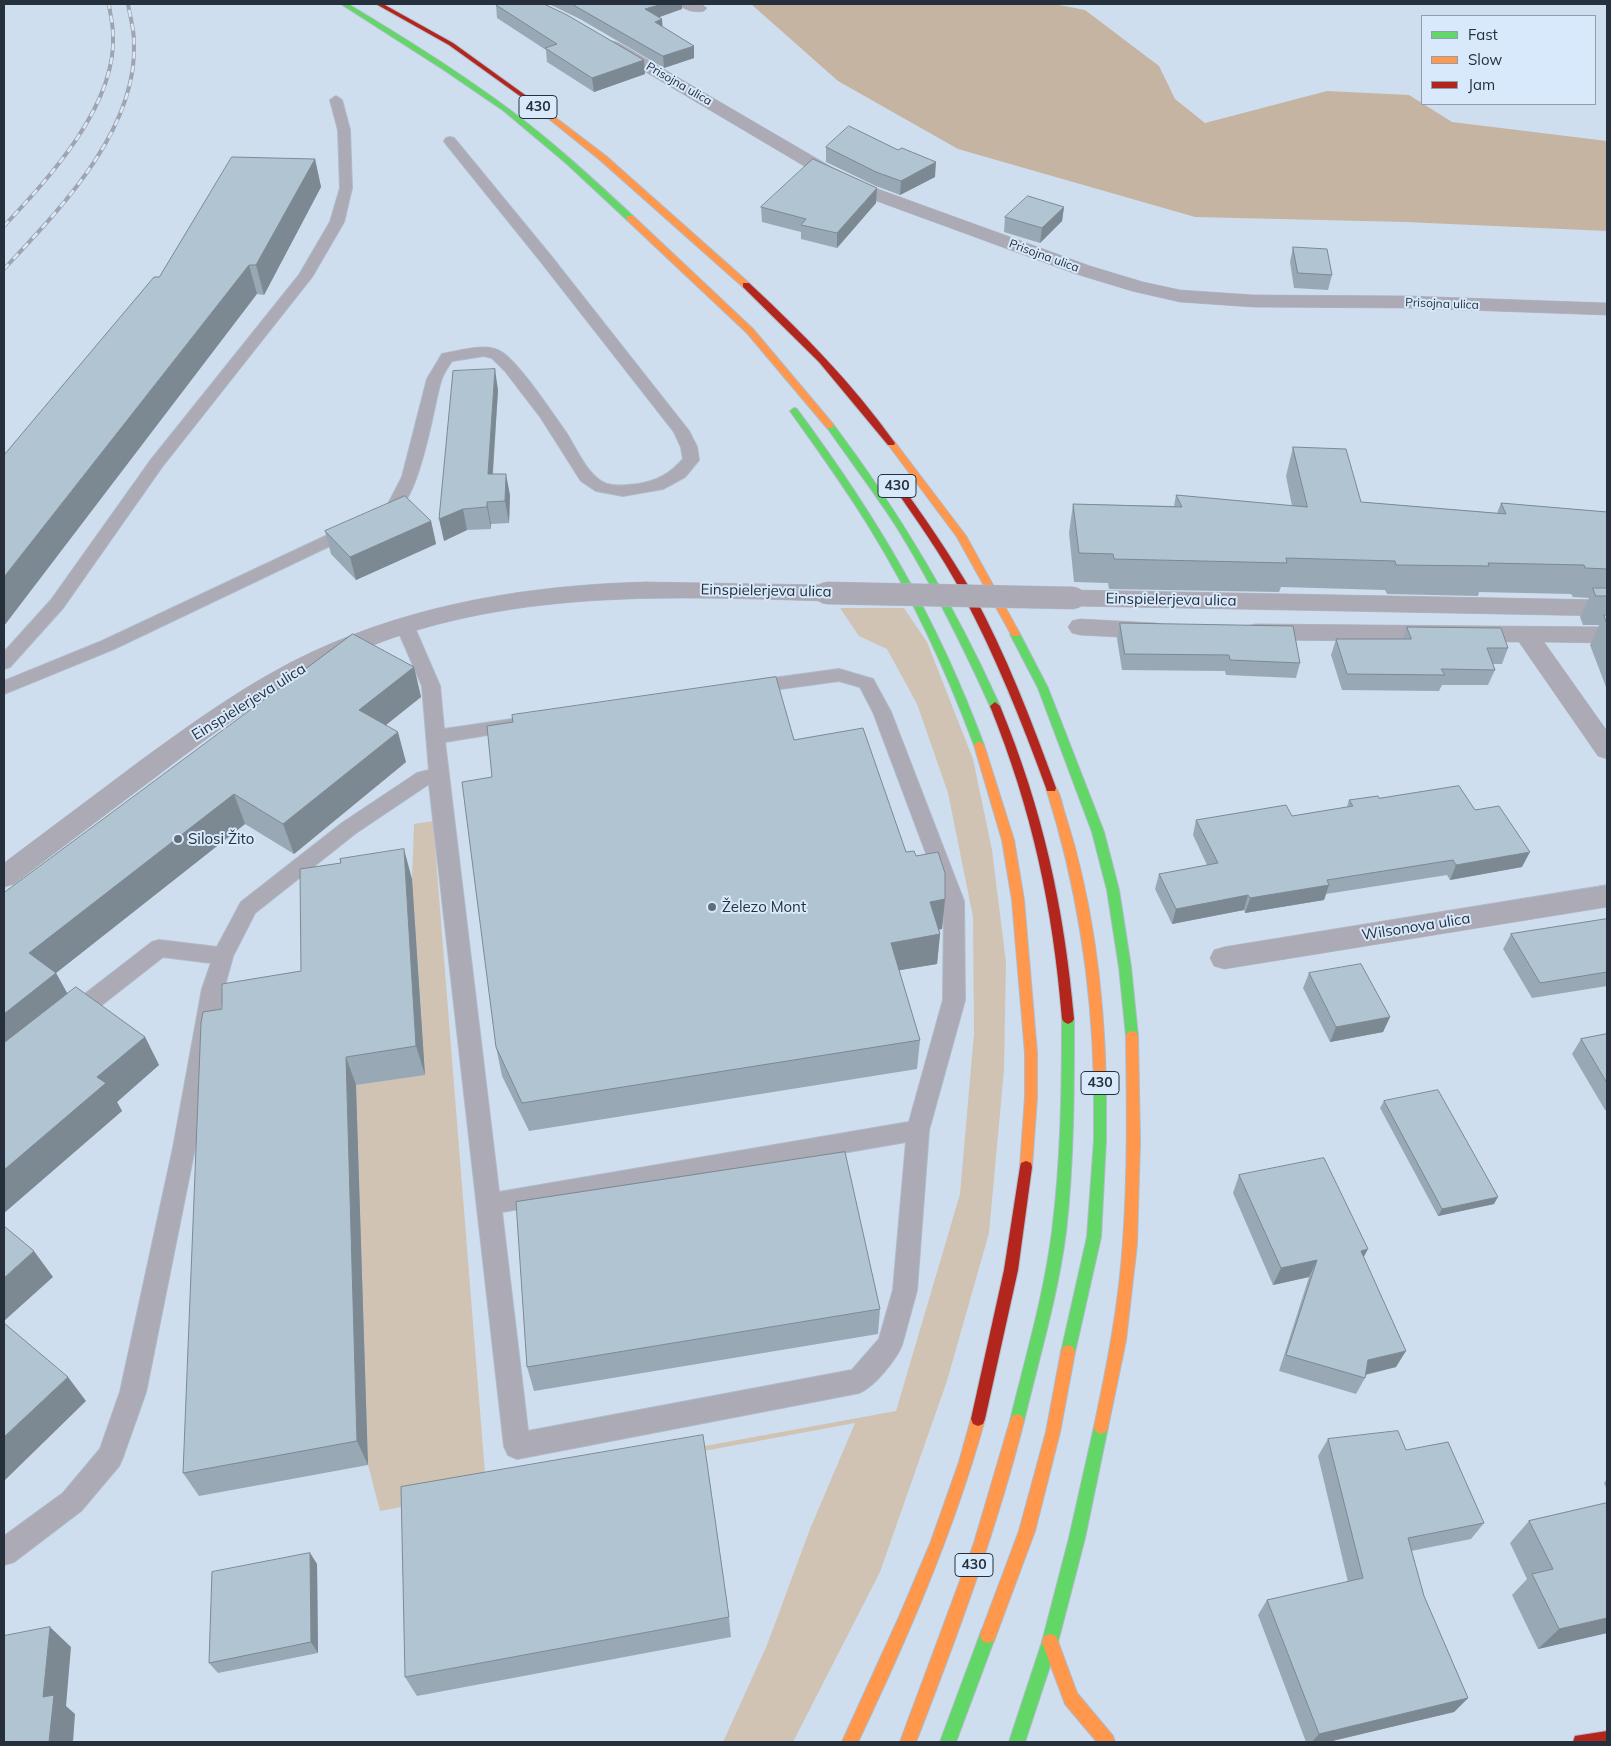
<!DOCTYPE html>
<html>
<head>
<meta charset="utf-8">
<style>
  body { margin:0 }
  #map { position:relative; width:1611px; height:1746px; overflow:hidden; background:#cfdeef; font-family:Mulish,sans-serif }
  canvas { display:block }
  .frame { position:absolute; inset:0; border:5px solid #25303c; pointer-events:none }
  .legend { position:absolute; left:1421px; top:15px; width:175px; height:90px; box-sizing:border-box; background:#d8e9fc; border:1px solid #909faf; margin:0; padding:6px 9px; list-style:none; font-size:15px; color:#25303c }
  .legend li { display:flex; align-items:center; gap:10px; height:25px }
  .legend b { width:25px; border:1px solid #909faf }
</style>
</head>
<body>
<div id="map">
<canvas width="1611" height="1746"></canvas>
<div class="frame"></div>
<ul class="legend">
<li><b style="height:6px;background:#63d668"></b>Fast</li>
<li><b style="height:6px;background:#ff974d"></b>Slow</li>
<li><b style="height:6px;background:#b3261e"></b>Jam</li>
</ul>
</div>
<script>
const context = document.querySelector('canvas').getContext('2d');
context.lineJoin = 'round';
function fill(path, color) {
  context.fillStyle = color;
  context.fill(path, 'evenodd');
}
function strokePath(path, color, width, dash) {
  context.strokeStyle = color;
  context.lineWidth = width;
  context.lineCap = dash ? 'butt' : 'round';
  context.setLineDash(dash || []);
  context.stroke(path);
}
function drawText(font, color, halo, rows, align = 'center') {
  context.font = font + ' Mulish,sans-serif';
  context.lineWidth = 4;
  context.setLineDash([]);
  context.textBaseline = 'middle';
  context.strokeStyle = halo;
  context.fillStyle = color;
  for (const [text, x, y, turn = 0] of rows) {
    context.save();
    context.translate(x, y);
    context.rotate((+turn || 0) * Math.PI / 180);
    context.textAlign = isNaN(turn) ? turn : align;
    if (halo) context.strokeText(text, 0, 0);
    context.fillText(text, 0, 0);
    context.restore();
  }
}
fill(new Path2D(`
  M840,608H904L927,642L973,759L992,850L1006,962L1004,1070L989,1233L947,1381L880,1572L793,1742H723L767,1645L810,1529L855,1423L380,1511L368,1465L356,1085L425,1074L412,879L414,824L433,821L486,1486L896,1411L960,1194L974,1033L973,917L948,793L917,704L887,649L859,636Z`), '#d0c3b4');
fill(new Path2D(`
  M751,4H1054L1085,10L1159,66L1175,99L1205,123L1327,91L1409,95L1452,122L1607,141V231L1405,222L1195,217L958,149L838,81Z`), '#c5b4a1');
const lane = new Path2D(`
  M336,96L342,100L350,130L352,188L344,222L312,277L162,467L63,608L10,667L4,669V652L51,600L150,461L299,275L330,222L340,188L338,130L330,100Z
  M450,137L454,138L551,256L689,431L697,447L699,460L685,477L663,489L623,496L596,491L581,481L541,418L505,371L492,358L484,356L452,361C448,367 443,374 441,381C432,409 418,531 374,520L372,516L374,512L387,506L402,477L427,379L442,354L447,353C463,350 489,342 503,353C522,367 553,414 567,434C577,450 588,477 607,484C617,487 628,485 638,484C657,481 670,474 683,459L681,447L674,432L541,262L446,144L444,141L446,138Z
  M351,524L357,525L359,529L357,533L114,649L4,694V681L102,641Z
  M405,620L411,622L414,626L440,686L444,729L512,719L519,720L521,725L519,730L512,731L445,742L499,1192L909,1122L943,1000L944,901L873,712L860,687L839,681L751,693L745,691L742,687L745,683L751,681L839,669L873,679L891,712L964,901L965,1000L929,1130L917,1290L902,1345C896,1360 874,1387 859,1393L517,1459L508,1455L504,1446L429,784L356,833L255,913L233,956L224,989L195,1148L146,1392L123,1457L119,1466L81,1511L14,1562L4,1565V1536L63,1493L100,1449L120,1392L173,1148L202,989L211,963L163,957L80,1022L72,1025L64,1022L61,1016L64,1010L152,942L159,940L217,947L241,902L342,823L417,773L429,770L422,686L396,626L399,622ZM906,1142L893,1290L879,1339L852,1370L528,1431L502,1212Z`);
const street = new Path2D(`
  M679,4H701L707,8L704,11C697,13 684,11 679,4Z
  M613,41L619,43L833,168L875,188L1090,266L1143,282L1180,290L1253,295L1408,296L1607,303V315L1408,308L1253,307L1180,302L1132,291L1076,274L863,196L821,176L607,49L605,46L607,43Z
  M646,582L826,585L834,588L838,593L834,598L826,601C656,596 487,588 329,664C267,693 211,735 157,776C109,812 61,848 14,884L4,887V863C49,829 95,795 140,761C195,721 250,681 312,652C417,603 532,585 646,582Z
  M1074,590L1607,600V616L1074,606L1066,603L1062,598L1066,593Z
  M1080,619L1156,623L1165,625L1168,631L1165,637L1156,639L1080,635L1072,633L1068,627L1072,621Z
  M1256,624L1607,627V643L1544,642L1607,731V759L1598,756L1519,642L1256,640L1247,638L1244,632L1247,626Z
  M1607,885V907L1224,969L1214,966L1210,958L1214,950L1224,947Z`);
const fast = new Path2D(`
  M341,4H348C403,37 458,71 510,110C553,142 593,179 633,216V220H627L567,164L504,111L444,70Z
  M794,408L797,409C877,517 937,618 984,745L983,748L979,749L974,745C946,670 913,598 871,530C846,489 818,450 790,411Z
  M830,423L833,424C900,513 954,604 1000,706L999,709H991L990,706C962,644 932,584 896,526C874,492 849,459 826,426Z
  M1015,631L1020,634L1048,688L1104,832L1119,890L1131,967L1138,1036L1136,1040L1132,1041L1128,1040L1126,1036L1119,967L1107,890L1092,832L1038,688L1010,634Z
  M1068,1014L1072,1016L1074,1019C1074,1090 1074,1161 1066,1232C1058,1295 1039,1358 1024,1421L1022,1426L1017,1428L1012,1426L1010,1421C1025,1359 1044,1296 1052,1232C1061,1161 1062,1090 1062,1019L1064,1016Z
  M1100,1079L1104,1080L1106,1084V1140L1101,1237L1075,1352L1073,1357L1068,1359L1063,1357L1061,1352L1087,1237L1094,1140V1084L1096,1080Z
  M1101,1420L1106,1422L1108,1427L1085,1538L1058,1642L1025,1742H1009L1042,1642L1069,1538L1094,1427L1096,1422Z
  M988,1627L994,1629L996,1635L956,1742H940L982,1629Z`);
const slow = new Path2D(`
  M527,99H531L606,156L749,283V287H743L600,160L527,101Z
  M627,216H633L753,329L833,424V428H827L747,333L627,220Z
  M891,440L894,441L966,536L1020,634L1018,636H1012L957,537L887,443Z
  M979,741L984,745L1014,840L1024,900L1037,1053V1097L1032,1167L1031,1171L1026,1173L1021,1171L1020,1167L1025,1097V1053L1012,900L1002,840L974,745Z
  M1051,784C1060,787 1062,806 1065,814C1093,901 1104,992 1106,1084L1104,1088L1100,1089L1096,1088L1094,1084C1092,982 1077,885 1046,788Z
  M1132,1031L1136,1032L1138,1036L1140,1142L1137,1244L1126,1340L1108,1427L1106,1432L1101,1434L1096,1432L1094,1427C1107,1366 1119,1305 1123,1242C1128,1173 1127,1105 1126,1036L1128,1032Z
  M1068,1345L1073,1347L1075,1352L1060,1432L1035,1531L994,1641L988,1643L982,1641L980,1635L1019,1531L1046,1432L1061,1352L1063,1347Z
  M978,1412L983,1414L985,1419C954,1531 908,1637 858,1742H842L899,1617L930,1544L959,1462L971,1419L973,1414Z
  M1017,1414L1022,1416L1024,1421C996,1531 957,1637 916,1742H900L974,1543L1010,1421L1012,1416Z
  M1050,1634L1056,1636L1077,1693L1113,1736L1115,1742H1097L1065,1704L1042,1642L1044,1636Z`);
const jam = new Path2D(`
  M376,4H383L453,43L532,100L527,101L449,45Z
  M743,283H749C802,332 853,384 895,443L894,445H888L819,362L743,287Z
  M893,477L896,478C923,515 949,553 972,592C1006,654 1032,722 1056,788L1055,791H1047L1046,788C1022,722 996,657 963,595C942,555 915,518 889,480Z
  M995,702L1000,706C1043,810 1064,907 1074,1019L1072,1022L1068,1024L1064,1022L1062,1019C1053,907 1032,810 990,706Z
  M1026,1161L1031,1163L1032,1167L1018,1270L985,1419L983,1424L978,1426L973,1424L971,1419L1004,1270L1020,1167L1021,1163Z
  M1607,1731V1742H1573L1575,1736Z`);
strokePath(lane, '#afbbc9', 2);
strokePath(street, '#afbbc9', 1);
strokePath(fast, '#afbbc9', 2);
strokePath(slow, '#afbbc9', 2);
strokePath(jam, '#afbbc9', 2);
fill(lane, '#acaab4');
fill(street, '#acaab4');
fill(fast, '#63d668');
fill(slow, '#ff974d');
fill(jam, '#b3261e');
const rail = new Path2D(`
  M4,226C49,178 117,105 113,34C113,24 110,14 109,4
  M4,269C59,210 138,130 134,42C134,29 130,16 128,4`);
strokePath(rail, '#9fa4ae', 4);
strokePath(rail, '#d8e9fc', 2.5, [7]);
const streetBridge = new Path2D(`
  M826,593L1074,598`);
strokePath(streetBridge, '#afbbc9', 23, []);
strokePath(streetBridge, '#acaab4', 22);
fill(new Path2D(`
  M549,4H682V9L658,17L662,19V26L694,58L664,68L580,19Z
  M496,5L645,74L594,92L547,62L546,50L497,18Z
  M826,147L898,150L935,177L900,195L876,186L826,162Z
  M315,159L321,187L264,295L257,294L159,277Z
  M876,203L837,248L801,239V232L762,222L761,207Z
  M1064,207L1062,221L1040,243L1004,232L1005,217Z
  M1293,247L1332,275L1328,290L1294,288L1290,262Z
  M498,390L493,474L510,495L509,523L491,524V529L467,530L444,541Z
  M1293,447L1361,502L1497,513L1501,503L1607,512V687H1606L1590,645L1599,625H1583L1580,617L1589,598L1573,597L1571,594L1479,592L1478,596L1387,594L1385,590L1281,587L1279,592L1109,589L1108,583L1074,582L1069,533L1073,504L1174,506L1176,495L1292,506L1286,476Z
  M431,521L436,544L356,580L331,554L325,531Z
  M1120,623L1300,663L1296,678L1226,675L1225,671L1122,670L1117,639Z
  M1407,627L1508,648L1502,664H1493L1495,670L1488,685H1442L1439,691L1342,690L1331,655L1336,639H1403Z
  M414,667L421,697L386,725L406,762L294,854L245,824L56,973L67,993L145,1037L159,1065L117,1102L122,1111L4,1213V893Z
  M794,740L906,852L916,856L945,899L942,929L938,930L940,934L937,964L899,970L920,1040L917,1069L529,1131L502,1076L496,1047Z
  M1379,798L1475,810L1522,867L1450,880L1447,875L1326,894L1324,900L1245,913L1244,910L1172,924L1155,889L1159,874L1207,865L1193,835L1196,820L1292,816L1347,807L1349,800Z
  M412,879L425,1075L356,1085L368,1465L199,1496L183,1473L222,1009L301,971Z
  M1607,919V986L1532,998L1503,949L1511,934Z
  M1309,973L1390,1017L1383,1032L1330,1042L1303,988Z
  M1607,1034V1110H1605L1572,1054L1581,1039Z
  M1384,1101L1494,1204L1438,1216L1380,1108Z
  M1239,1175L1364,1258L1396,1367L1366,1375L1365,1378L1356,1394L1279,1371L1309,1277L1273,1285L1233,1193Z
  M880,1309L878,1334L534,1391L527,1367Z
  M1328,1439L1406,1450L1484,1523L1471,1539L1411,1551L1424,1596L1468,1698L1454,1712L1328,1742H1306L1258,1615L1267,1600L1348,1582L1318,1456Z
  M1607,1479V1490L1604,1483Z
  M1607,1503V1633L1538,1649L1512,1595L1527,1579L1510,1543L1529,1521Z
  M310,1553L317,1564L318,1653L218,1673L209,1663Z
  M729,1617L731,1637L417,1696L405,1677Z`), '#98a9b5');
fill(new Path2D(`
  M662,4H682V9L646,22L645,9Z
  M662,19L663,32L655,22Z
  M694,46V58L664,68L663,56Z
  M644,60L645,74L594,92L592,78Z
  M315,159L321,187L264,295L256,265Z
  M936,162L935,177L900,195L901,181Z
  M877,188L876,203L837,248V233Z
  M1064,207L1062,221L1040,243L1042,228Z
  M249,265L257,294L4,626V577Z
  M495,369L498,390L491,496L488,474Z
  M506,474L510,495L509,523L505,501Z
  M487,502L491,524V529L487,507Z
  M463,509L467,530L444,541L439,519Z
  M431,521L436,544L356,580L350,557Z
  M414,667L421,697L367,740L359,710Z
  M398,732L406,762L294,854L283,824Z
  M234,794L245,824L56,973L72,1002L4,1057V1014L29,953Z
  M404,849L412,879L425,1075L416,1046Z
  M1530,852L1522,867L1450,880L1456,865Z
  M1329,885L1324,900L1245,913L1250,898Z
  M1248,895L1244,910L1172,924L1176,909Z
  M945,899L942,929L928,931L930,902Z
  M940,934L937,964L889,972L891,943Z
  M1390,1017L1383,1032L1330,1042L1336,1027Z
  M145,1037L159,1065L117,1102L122,1111L4,1213V1170L97,1077Z
  M346,1057L356,1085L368,1465L357,1441Z
  M1498,1197L1494,1204L1438,1216L1442,1209Z
  M1368,1249L1359,1266L1361,1251Z
  M34,1251L53,1277L4,1321V1278Z
  M1317,1260L1309,1277L1273,1285L1281,1268Z
  M1406,1351L1396,1367L1359,1376L1368,1360Z
  M68,1377L86,1401L4,1481V1437Z
  M310,1553L317,1564L318,1653L311,1642Z
  M1607,1618V1633L1538,1649L1559,1629Z
  M50,1627L71,1647L66,1706L75,1714L73,1742H49L43,1697Z
  M1468,1698L1454,1712L1328,1742H1312L1319,1734Z`), '#7c8993');
const building = new Path2D(`
  M498,4H544L567,15L644,60L592,78L545,48L557,44L496,5Z
  M572,4H662L645,9L662,19L655,22L694,46L663,56Z
  M849,126L898,150L902,148L936,162L901,181L876,172L826,147Z
  M232,157L315,159L256,265H249L4,577V455L154,277H159Z
  M813,159L877,188L837,233L801,225L806,219L761,207Z
  M1028,196L1064,207L1042,228L1005,217Z
  M1293,247L1327,249L1332,275L1298,273Z
  M495,369L488,474H506L505,501L487,502V507L463,509L439,519L453,371Z
  M1293,447L1346,449L1361,502L1506,514L1501,503L1607,512V569L1585,568L1584,565L1488,563L1489,566L1396,565L1395,561L1286,558L1287,563L1114,559L1113,554L1079,553L1073,504L1182,507L1176,495L1307,507Z
  M405,496L431,521L350,557L325,531Z
  M1593,588H1607V596H1596Z
  M1604,615H1607V624Z
  M1120,623L1293,626L1300,663L1230,660L1229,655L1125,654Z
  M1407,627L1501,628L1508,648H1487L1495,670L1441,669L1445,675L1347,674L1336,639H1411Z
  M353,634L414,667L359,710L398,732L283,824L234,794L29,953L56,973L4,1014V893Z
  M776,677L794,740L863,728L906,852L914,851L916,856L938,852L945,873V899L930,902L940,934L891,943L920,1040L522,1103L496,1047L462,782L492,777L487,726L513,722L512,715Z
  M1459,786L1475,810L1499,806L1530,852L1456,865L1453,860L1327,880L1329,885L1250,898L1248,895L1176,909L1159,874L1218,863L1196,820L1286,805L1292,816L1353,806L1349,800L1378,796L1379,798Z
  M404,849L416,1046L346,1057L357,1441L183,1473L201,1023L203,1012L222,1009V984L301,971L300,869L341,863L340,859Z
  M1607,919V972L1540,983L1511,934Z
  M1361,964L1390,1017L1336,1027L1309,973Z
  M76,987L145,1037L97,1077L106,1083L4,1170V1043Z
  M1607,1034V1083L1581,1039Z
  M1438,1090L1498,1197L1442,1209L1384,1101Z
  M845,1152L880,1309L527,1367L516,1202Z
  M1324,1158L1368,1249L1361,1251L1406,1351L1368,1360L1365,1378L1286,1355L1317,1260L1281,1268L1239,1175Z
  M4,1226L34,1251L4,1278Z
  M4,1323L68,1377L4,1437Z
  M1398,1431L1406,1450L1448,1442L1484,1523L1408,1538L1424,1596L1468,1698L1319,1734L1267,1600L1363,1578L1328,1439Z
  M703,1435L729,1617L405,1677L401,1487Z
  M1607,1503V1618L1559,1629L1532,1574L1553,1569L1529,1521Z
  M310,1553L311,1642L209,1663L212,1572Z
  M50,1627L43,1697L54,1695L49,1742H4V1636Z`);
fill(building, '#b1c4d2');
strokePath(building, '#7c8993', 1);
for (const [x, y, r, color] of [
  [178,839,5,"#606d7b"],
  [712,907,5,"#606d7b"]
]) {
  const dot = new Path2D();
  dot.arc(x, y, r, 0, 2 * Math.PI);
  context.fillStyle = color;
  context.fill(dot);
  strokePath(dot, '#d8e9fc', 2);
}
drawText('12px', '#25303c', '#d8e9fc', [
  ["Prisojna ulica",679,84,30],
  ["Prisojna ulica",1044,256,20],
  ["Prisojna ulica",1442,304,2]
]);
for (const [x, y, w] of [
  [538,107,38],
  [897,486,38],
  [1100,1083,38],
  [974,1565,38]
]) {
  const box = new Path2D();
  box.roundRect(x - w / 2, y - 11.5, w, 23, 4);
  context.fillStyle = '#d8e9fc';
  context.fill(box);
  strokePath(box, '#25303c', 1);
}
drawText('bold 14px', '#25303c', null, [
  ["430",538,107],
  ["430",897,486],
  ["430",1100,1083],
  ["430",974,1565]
]);
drawText('15px', '#25303c', '#d8e9fc', [
  ["Einspielerjeva ulica",766,591,1],
  ["Einspielerjeva ulica",1171,600,1],
  ["Einspielerjeva ulica",249,702,-32],
  ["Wilsonova ulica",1416,927,-9]
]);
drawText('15px', '#25303c', '#d8e9fc', [
  ["Silosi Žito",188,839],
  ["Železo Mont",722,907]
], 'left');
</script>
</body>
</html>
